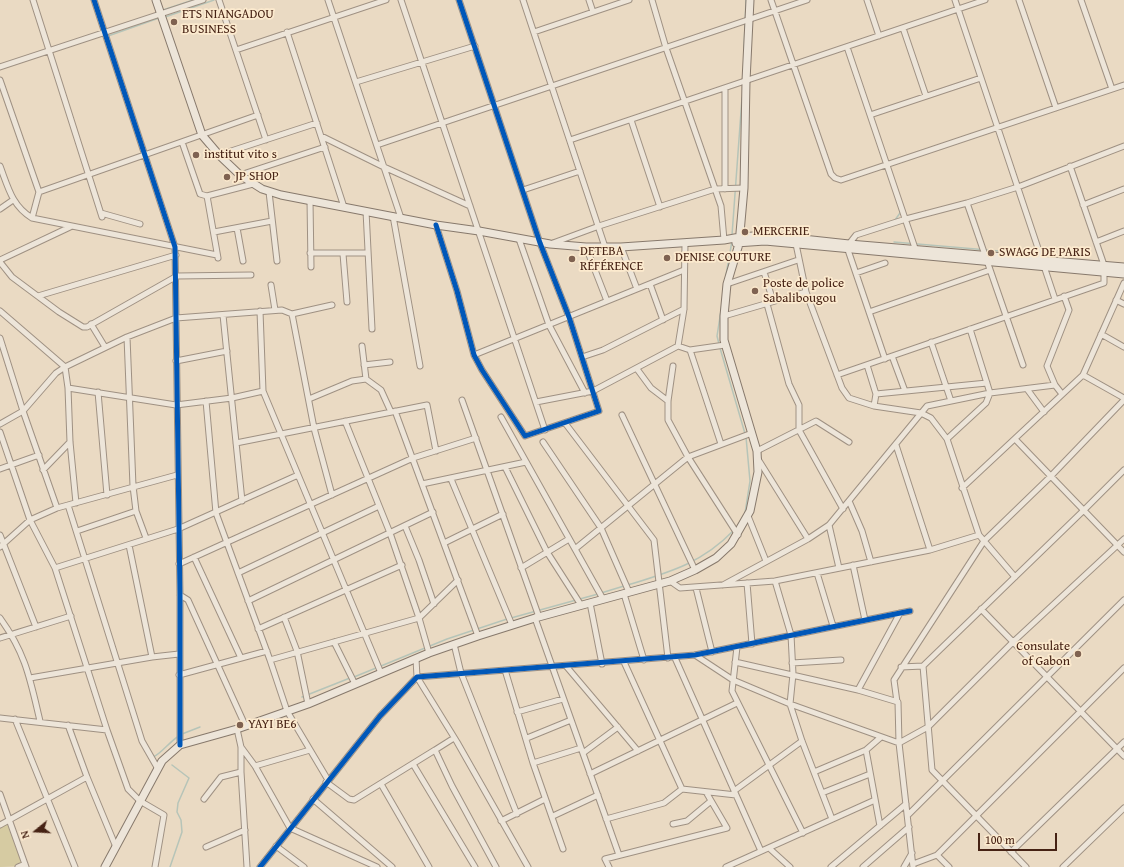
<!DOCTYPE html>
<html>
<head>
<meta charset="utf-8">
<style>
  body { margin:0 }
  #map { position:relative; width:1124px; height:867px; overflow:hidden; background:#eadac3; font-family:"Gentium Book Plus",serif }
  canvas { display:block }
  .north { position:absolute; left:16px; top:811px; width:40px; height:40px; -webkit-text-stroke:3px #fceace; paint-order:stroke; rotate:252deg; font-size:11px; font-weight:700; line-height:16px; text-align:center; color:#462214 }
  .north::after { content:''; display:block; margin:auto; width:14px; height:18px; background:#462214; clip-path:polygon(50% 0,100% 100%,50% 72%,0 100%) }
  .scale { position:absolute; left:978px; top:833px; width:79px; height:18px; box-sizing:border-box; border:2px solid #462214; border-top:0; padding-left:5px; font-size:12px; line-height:14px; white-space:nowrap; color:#462214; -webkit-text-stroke:3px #fceace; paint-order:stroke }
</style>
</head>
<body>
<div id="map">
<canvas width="1124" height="867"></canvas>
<div class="north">N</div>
<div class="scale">100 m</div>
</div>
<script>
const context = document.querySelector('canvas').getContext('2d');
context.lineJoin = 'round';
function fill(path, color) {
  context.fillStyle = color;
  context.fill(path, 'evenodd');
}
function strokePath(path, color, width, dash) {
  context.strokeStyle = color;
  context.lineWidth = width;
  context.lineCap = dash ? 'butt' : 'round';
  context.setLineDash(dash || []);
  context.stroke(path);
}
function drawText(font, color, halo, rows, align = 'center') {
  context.font = font + ' "Gentium Book Plus",serif';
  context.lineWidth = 3.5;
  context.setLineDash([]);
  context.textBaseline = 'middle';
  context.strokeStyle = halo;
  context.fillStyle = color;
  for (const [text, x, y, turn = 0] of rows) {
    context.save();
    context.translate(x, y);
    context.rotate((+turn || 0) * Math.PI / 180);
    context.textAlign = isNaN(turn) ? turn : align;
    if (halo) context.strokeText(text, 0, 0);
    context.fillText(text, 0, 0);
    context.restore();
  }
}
fill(new Path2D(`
  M7,823L24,866L0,867V826Z`), '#d6cba2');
strokePath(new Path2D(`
  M163,10L193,0
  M165,17L214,0
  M108,36L159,18
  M744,48L746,0
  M895,220L900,213L899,207
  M732,235L742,98
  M894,242L1034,254
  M726,275L732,241
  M719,344L717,336L722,304
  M720,348L746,437L750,481L745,513
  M628,585C670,572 702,563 733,531
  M601,593L624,586
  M511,618L598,594
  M354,677L447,639L507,619
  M302,697L350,678
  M182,734L200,727
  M153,757C160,755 170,741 179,736
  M170,867L182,832L181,820L177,812L178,803L189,778L172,765`), '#b6c4b8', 1.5);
const minor = new Path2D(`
  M33,0L102,217
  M94,0L175,247L180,595V745
  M219,0L266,140
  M328,0L401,218
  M401,0L545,430
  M523,0L605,247
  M589,0L593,12
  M652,0L666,48L721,206L724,240
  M771,0L831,174L835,178L841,180L1124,85
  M867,0L879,36
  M955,0L1055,299
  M1019,0L1056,108
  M1081,0L1112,89
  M903,28L926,96
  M287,32L344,207
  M534,32L629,0
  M847,47L916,251
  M236,50L386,0
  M0,67L203,0
  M0,80L39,192L32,218
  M356,82L475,46
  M870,115L981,78
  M631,120L660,207
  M321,136L384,167L470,206
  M570,140L985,0
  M182,142L200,194L207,196L253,184
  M377,145L807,0
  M219,155L317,123
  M0,166C8,187 12,206 32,218L217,255
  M240,175L325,147
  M725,189V88
  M523,190L580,171
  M39,192L258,115
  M269,192L277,261
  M207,196L218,258
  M310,200L311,267
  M967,203L1023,365
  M1083,205L1124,189
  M0,209L13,200
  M366,211L372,329
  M101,213L140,224
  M393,216L420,366
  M436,225L457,291L474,355L482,370L525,436L599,411L569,317L540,243L459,0
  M237,228L243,261
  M214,232L272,221
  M519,239L549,325L585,393
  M1096,242L1124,231
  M553,243L599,226L715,189L744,188
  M796,244L806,292L842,388L849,398L874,406L921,413L931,418L947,439L979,535L1015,577
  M586,247L607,301
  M621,247L637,289
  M310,253H367
  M343,254L347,302
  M0,260L70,227
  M0,262L12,277L59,312L83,327H87L177,276L251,275
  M764,272L773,301
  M856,273L885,263
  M650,284L663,320
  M727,284L798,260
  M271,285L275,310
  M38,296L176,255
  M1116,300L1124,304
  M767,304L789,384L799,405V430L843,509
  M0,311L65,367L68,388L70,442L76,503
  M260,311L263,391L381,673
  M869,312L990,270
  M292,314L332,305
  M223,315L242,501
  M724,316L806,292
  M91,324L105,347
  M1101,334L1124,347
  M127,337L133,486L136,511L146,538
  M0,338L23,411L57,508
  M931,342L951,401
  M362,346L366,379
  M678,346L690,350L725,345
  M690,350L721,444
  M474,355L684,270
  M892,356L905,391
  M582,357L603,350L684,309
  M885,359L848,250L849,244L856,235L906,219L967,203L1018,187L1124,146
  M176,361L227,351
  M364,365L390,362
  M867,365L876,394L874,406
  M673,366L668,401V420L688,457L738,535
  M637,369L651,388L668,401
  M837,375L1104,283V265L1070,166
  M1083,375L1124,398
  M1055,385L1047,366L1069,310L1064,296
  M68,388L176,405L232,398L263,391
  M1027,389L1044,412
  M98,392L107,495
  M876,394L987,383
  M309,399L352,381L366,379L381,390L391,412
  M462,400L539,617
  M206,401L216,513L270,660L287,711L328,780
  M536,402L593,391L678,346L684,309L685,243
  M395,411L478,636
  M622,415L695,570
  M501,417L603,599
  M345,421L390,533L419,618L429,653
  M565,423L654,540L668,658
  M0,424L23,411L56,373L65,367L127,337L176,318L282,310L292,314L314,428L332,495
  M0,432L30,520L57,508L177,475
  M947,439L986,403L990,393L970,329
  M1015,439L1124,552
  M543,442L601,528L629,592
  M236,443L427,405L436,451
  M896,445L930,550
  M757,451L816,421L849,442
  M758,459L808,539
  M505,467L547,552L581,605
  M0,469L39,455
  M43,470L70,442
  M451,479L512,625
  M422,484L526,462
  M962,488L1083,375L1124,283
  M849,501L862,531L871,562
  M68,505L142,741L158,769
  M748,516L766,561
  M829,525L839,568
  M405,526L419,560L434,604
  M77,531L136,511
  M0,535L36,627
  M444,543L503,514
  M129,545L152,657
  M0,547L30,520L55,568L107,730
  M575,549L688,457L752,433
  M194,557L241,658
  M179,564L413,458L476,438
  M853,565L865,620
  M55,568L178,529L298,475
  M521,568L569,539
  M238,573L379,506
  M817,573L833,626
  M670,581L680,588L775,581L930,550L979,535
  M775,581L791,635L793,674L790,704L802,741L832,819
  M747,583L752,644
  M723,585L808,539L829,525L927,406L990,393L1055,385L1062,394
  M696,588L712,652
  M624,594L644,660
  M180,595L188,600L245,725
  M248,601L433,512
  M590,603L602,664
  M981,609L1124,756
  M284,617L297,651L308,704
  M0,618C26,654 30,679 40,721
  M535,618L619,855
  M258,629L402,565
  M0,638L71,616
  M334,642L355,684
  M454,644L461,673L517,814
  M737,647L732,691L803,833
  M695,655L733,680L790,704L899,743
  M675,658L761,851
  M416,659L417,677L457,742L528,867
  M270,660L419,618L458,580
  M624,662L682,789
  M735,662L858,690L898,702L899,743L913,867
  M792,663L841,660
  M566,666L638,751
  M923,666L932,770L1026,867
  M901,667L923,666L1083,511L1124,470
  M505,670L533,763L563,849
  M179,675L267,651
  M30,678L152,657L179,654
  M858,690L900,613
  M897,702L894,680L984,541L1050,477L1124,400
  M517,712L563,699
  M0,718L107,730L128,789L140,801L164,815L155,867
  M15,719L75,867
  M68,725L87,777L116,847
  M237,729L241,747V772L247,867
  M527,738L571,720
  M899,743L928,727L1013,642L1124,539
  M241,747L255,766L290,828L377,867
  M435,750L454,738
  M866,750L880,826
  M583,753L618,727
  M533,763L581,748
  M413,764L475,867
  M255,766L310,750
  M814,772L866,750L881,737
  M590,774L737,703
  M326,782L349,799L354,800L435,750L452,786L496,867
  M381,784L429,867
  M734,791L802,741
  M822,793L870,774
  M0,794L26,867
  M204,799L221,777L241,772
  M313,799L392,867
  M908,815L1124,600
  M553,816L598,795
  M606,819L664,803L682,789L736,795
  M501,821L545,799
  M673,824L687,821L711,801
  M0,825L87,777
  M276,846L304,867
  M206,847L245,830
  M769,848L790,867
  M1011,852L1124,742
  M937,855L949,867
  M913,864L937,855L1124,668
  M18,867L25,864
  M260,867L380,716L417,677L695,655L910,611
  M609,867L605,859L727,828L706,792
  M726,867L875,800
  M831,867L906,804
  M863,867L909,827
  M904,867L912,853
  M1063,867L1124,808`);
const secondary = new Path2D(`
  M156,0L202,135L219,155L240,175L262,189L281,195L436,225L479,231L550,244L586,247H621L724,240L740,237L766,235L849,244L1124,267
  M736,243L765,241L1124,274
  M105,867L162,761L180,745L237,729L308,704L429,653L478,636L535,618L670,581L695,570L716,558L731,544L750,511L758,472L757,451L724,340V316L727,284L739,244L744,188L746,81L750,0`);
strokePath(minor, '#9f9183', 7);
strokePath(secondary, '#87796c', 9);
strokePath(minor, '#ede5d9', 5);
strokePath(secondary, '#ede5d9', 7);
strokePath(new Path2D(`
  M94,0L175,247L180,595V745
  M436,225L457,291L474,355L482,370L525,436L599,411L569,317L540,243L459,0
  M260,867L380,716L417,677L695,655L910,611`), '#0057b8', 5);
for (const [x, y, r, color] of [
  [174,22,4,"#7f6251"],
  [196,155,4,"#7f6251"],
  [227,177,4,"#7f6251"],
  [745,232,4,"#7f6251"],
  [991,253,4,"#7f6251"],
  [667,258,4,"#7f6251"],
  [572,259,4,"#7f6251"],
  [755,291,4,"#7f6251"],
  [1078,654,4,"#7f6251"],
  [240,725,4,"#7f6251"]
]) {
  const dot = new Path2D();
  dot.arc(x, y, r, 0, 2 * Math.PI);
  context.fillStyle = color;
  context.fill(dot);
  strokePath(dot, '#fceace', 1.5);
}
drawText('13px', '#462214', '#fceace', [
  ["ETS NIANGADOU",182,15],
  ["BUSINESS",182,30],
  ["institut vito s",204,155],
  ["JP SHOP",235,177],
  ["MERCERIE",753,232],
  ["DETEBA",580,252],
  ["RÉFÉRENCE",580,267],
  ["SWAGG DE PARIS",999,253],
  ["DENISE COUTURE",675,258],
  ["Poste de police",763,284],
  ["Sabalibougou",763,299],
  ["Consulate",1070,647,"right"],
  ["of Gabon",1070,662,"right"],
  ["YAYI BE6",248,725]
], 'left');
</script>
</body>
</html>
